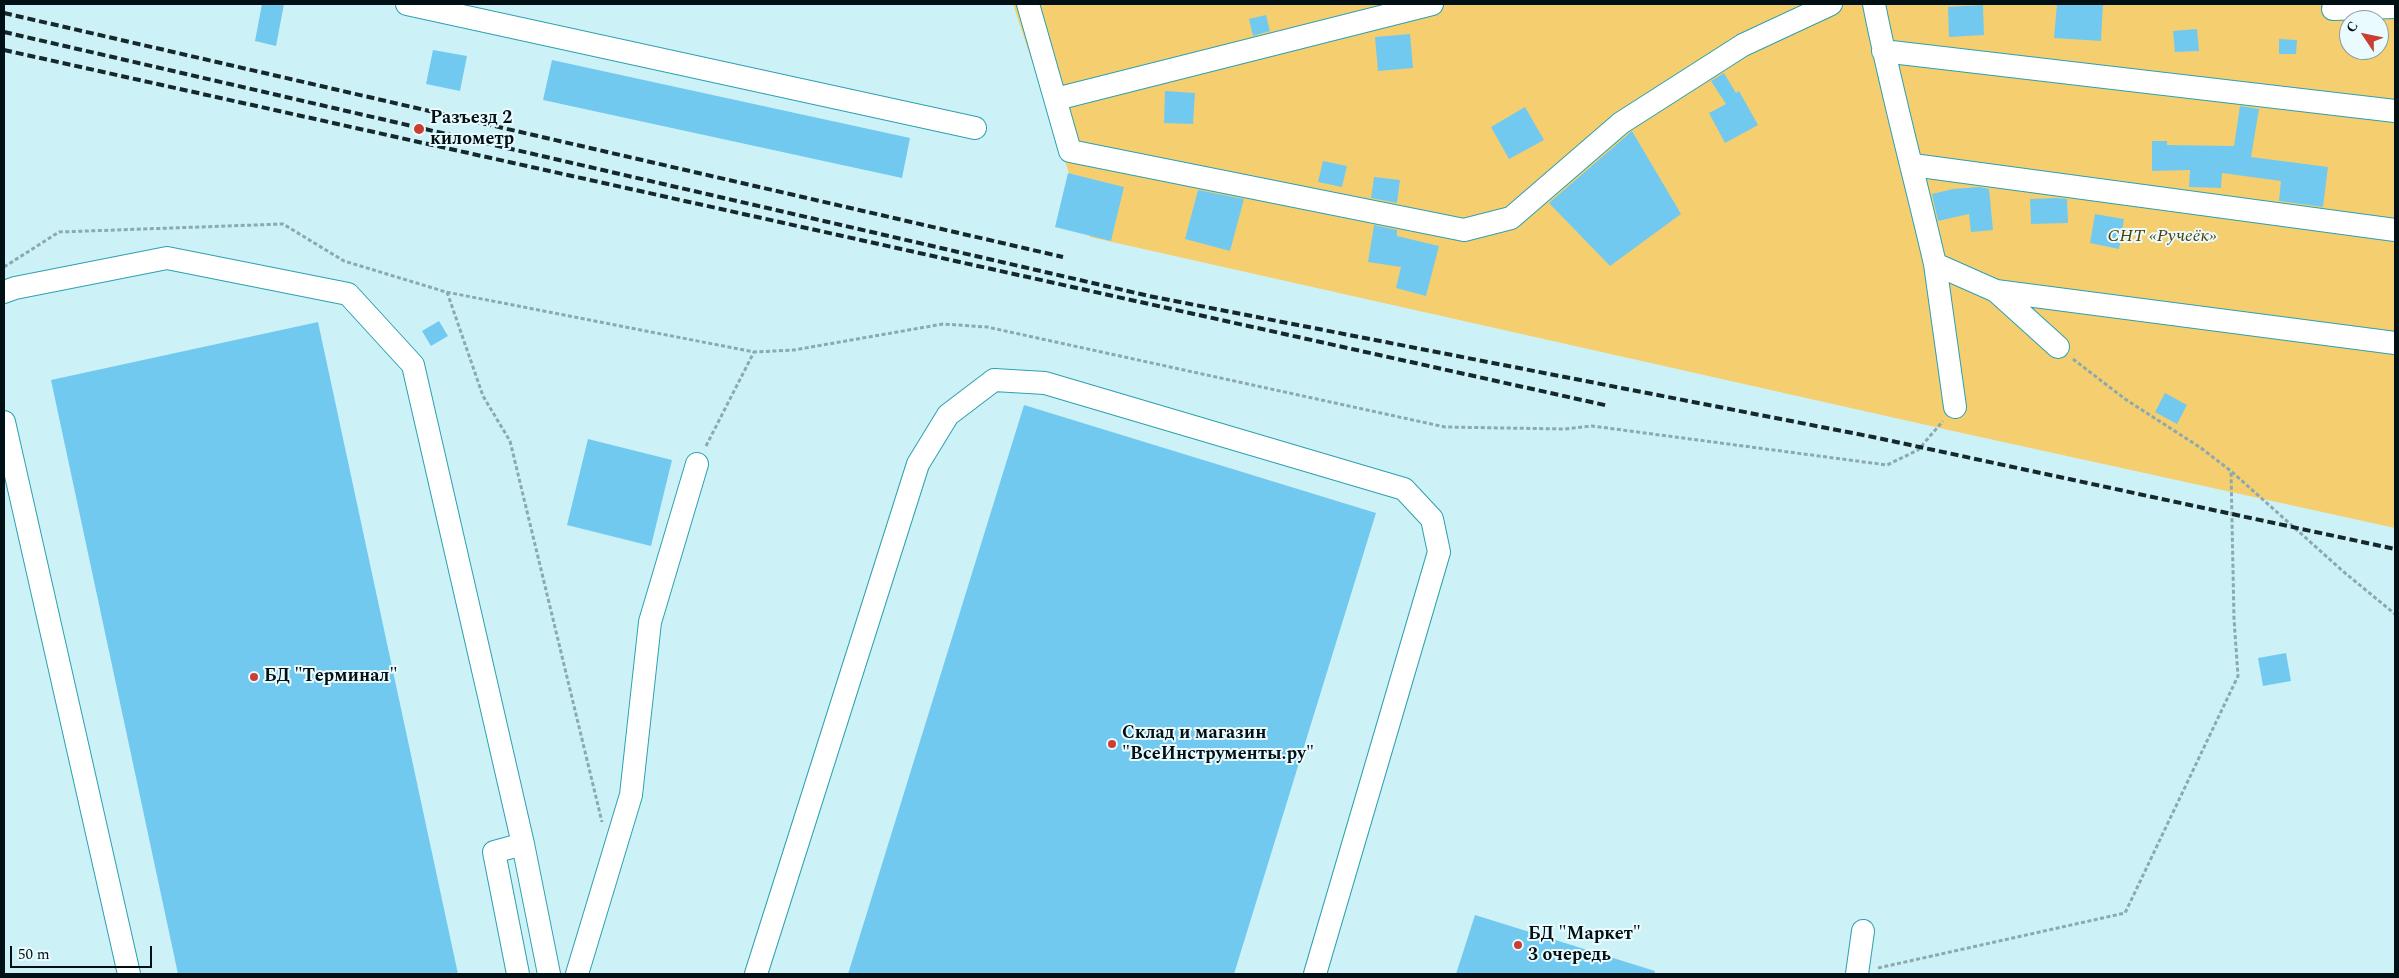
<!DOCTYPE html>
<html>
<head>
<meta charset="utf-8">
<style>
  body { margin:0 }
  #map { position:relative; width:2399px; height:978px; overflow:hidden; background:#ccf2f8; font-family:Spectral,serif }
  canvas { display:block }
  .frame { position:absolute; inset:0; border:5px solid #001014; pointer-events:none }
  .north { position:absolute; left:2339px; top:10px; width:50px; height:50px; box-sizing:border-box; background:#e9fbfe; border:1px solid #8c9da0; border-radius:50%; rotate:304deg; font-size:14px; font-weight:700; line-height:20px; text-align:center; color:#001014 }
  .north::after { content:''; display:block; margin:auto; width:18px; height:22px; background:#cb3e32; clip-path:polygon(50% 0,100% 100%,50% 72%,0 100%) }
  .scale { position:absolute; left:10px; top:946px; width:142px; height:22px; box-sizing:border-box; border:2px solid #001014; border-top:0; padding-left:6px; font-size:15px; line-height:18px; white-space:nowrap; color:#001014; -webkit-text-stroke:4px #e9fbfe; paint-order:stroke }
</style>
</head>
<body>
<div id="map">
<canvas width="2399" height="978"></canvas>
<div class="frame"></div>
<div class="north">С</div>
<div class="scale">50 m</div>
</div>
<script>
const context = document.querySelector('canvas').getContext('2d');
context.lineJoin = 'round';
function fill(path, color) {
  context.fillStyle = color;
  context.fill(path, 'evenodd');
}
function strokePath(path, color, width, dash) {
  context.strokeStyle = color;
  context.lineWidth = width;
  context.lineCap = dash ? 'butt' : 'round';
  context.setLineDash(dash || []);
  context.stroke(path);
}
function drawText(font, color, halo, rows, align = 'center') {
  context.font = font + ' Spectral,serif';
  context.lineWidth = 4;
  context.setLineDash([]);
  context.textBaseline = 'middle';
  context.strokeStyle = halo;
  context.fillStyle = color;
  for (const [text, x, y, turn = 0] of rows) {
    context.save();
    context.translate(x, y);
    context.rotate((+turn || 0) * Math.PI / 180);
    context.textAlign = isNaN(turn) ? turn : align;
    if (halo) context.strokeText(text, 0, 0);
    context.fillText(text, 0, 0);
    context.restore();
  }
}
fill(new Path2D(`
  M1013,4H2395V528L1953,431L1090,237ZM2349,20H2379V50H2349Z`), '#f5cf6f');
fill(new Path2D(`
  M262,4H284L276,46L255,41Z
  M2057,4H2103L2101,41L2054,38Z
  M1983,5L1984,35L1949,37L1948,7Z
  M1266,15L1270,31L1253,36L1249,19Z
  M2197,29L2199,51L2175,52L2173,31Z
  M1410,34L1413,68L1378,71L1375,37Z
  M2279,39L2297,40L2296,54H2279Z
  M433,50L467,56L460,91L426,84Z
  M552,60L910,138L902,178L543,100Z
  M1724,73L1736,93L1739,91L1758,125L1725,143L1709,113L1726,104L1711,81Z
  M1165,91L1195,93L1193,124L1164,123Z
  M2240,106L2259,109L2251,157L2328,167L2323,207L2279,201L2281,181L2222,173L2221,188L2189,187L2190,170L2152,171V141H2167V145L2234,146Z
  M1525,107L1544,140L1509,159L1491,127Z
  M1632,131L1681,214L1610,266L1549,203Z
  M1323,161L1347,166L1342,187L1318,182Z
  M1068,173L1124,187L1111,241L1055,227Z
  M1374,177L1400,180L1397,203L1371,198Z
  M1979,187L1989,189L1993,230L1971,232L1969,214L1938,221L1932,194L1953,189Z
  M1198,190L1244,199L1230,251L1185,239Z
  M2057,198L2067,199L2068,223L2031,224L2030,199Z
  M2095,214L2124,219L2119,249L2090,243Z
  M1374,225L1397,230V236L1439,246L1426,296L1396,288L1401,267L1368,262Z
  M439,321L448,336L431,346L422,331Z
  M318,322L458,974H178L51,380Z
  M2165,393L2187,405L2177,424L2155,412Z
  M1024,405L1376,513L1234,974H848Z
  M588,439L672,460L651,546L567,525Z
  M2286,653L2291,681L2263,686L2258,658Z
  M1475,915L1655,971L1654,974H1456Z`), '#72c9f0');
const minor = new Path2D(`
  M407,4L975,128
  M1028,4L1070,151L1464,230L1511,218L1621,123L1743,45L1831,4
  M1874,4C1891,91 1915,177 1935,264L1996,291L2058,347
  M2333,9L2395,7
  M1883,51L2395,111
  M1056,99L1432,4
  M1913,165L2395,230
  M1935,264L1955,407
  M1996,291L2395,343
  M4,292L15,288L167,258L348,294L413,365L523,844
  M4,422L129,974
  M518,974L494,852L523,844L549,974
  M577,974L631,795L650,622L697,464
  M756,974L918,464L948,415L994,380L1045,383L1404,489L1432,519L1439,552L1315,974
  M1857,974L1863,931`);
strokePath(minor, '#2da0af', 24);
strokePath(new Path2D(`
  M4,267L59,232L283,224L344,261L446,292L754,352L794,350L943,324L987,327L1445,427L1565,429L1592,426L1887,465L1918,450L1943,421
  M447,292L483,396L510,441L602,822
  M2073,359L2125,399L2201,448L2231,471L2345,573L2395,614
  M706,446L754,352
  M1878,968L2125,913L2238,676L2234,619L2231,471`), '#8ba9af', 3, [4, 2.5]);
strokePath(minor, '#fff', 22);
strokePath(new Path2D(`
  M4,13L1063,257
  M4,32L1149,296L1873,437L2395,549
  M4,50L1609,406`), '#16282c', 4, [8, 4]);
for (const [x, y, r, color] of [
  [419,129,6,"#cb3e32"],
  [254,677,5,"#cb3e32"],
  [1112,744,5,"#cb3e32"],
  [1518,945,5,"#cb3e32"]
]) {
  const dot = new Path2D();
  dot.arc(x, y, r, 0, 2 * Math.PI);
  context.fillStyle = color;
  context.fill(dot);
  strokePath(dot, '#e9fbfe', 2);
}
drawText('bold 18px', '#001014', '#e9fbfe', [
  ["Разъезд 2",430,119],
  ["километр",430,140],
  ["БД \"Терминал\"",264,677],
  ["Склад и магазин",1122,734],
  ["\"ВсеИнструменты.ру\"",1122,755],
  ["БД \"Маркет\"",1528,935],
  ["3 очередь",1528,956]
], 'left');
drawText('italic 18px', '#523e00', '#e9fbfe', [
  ["СНТ «Ручеёк»",2162,237]
]);
</script>
</body>
</html>
